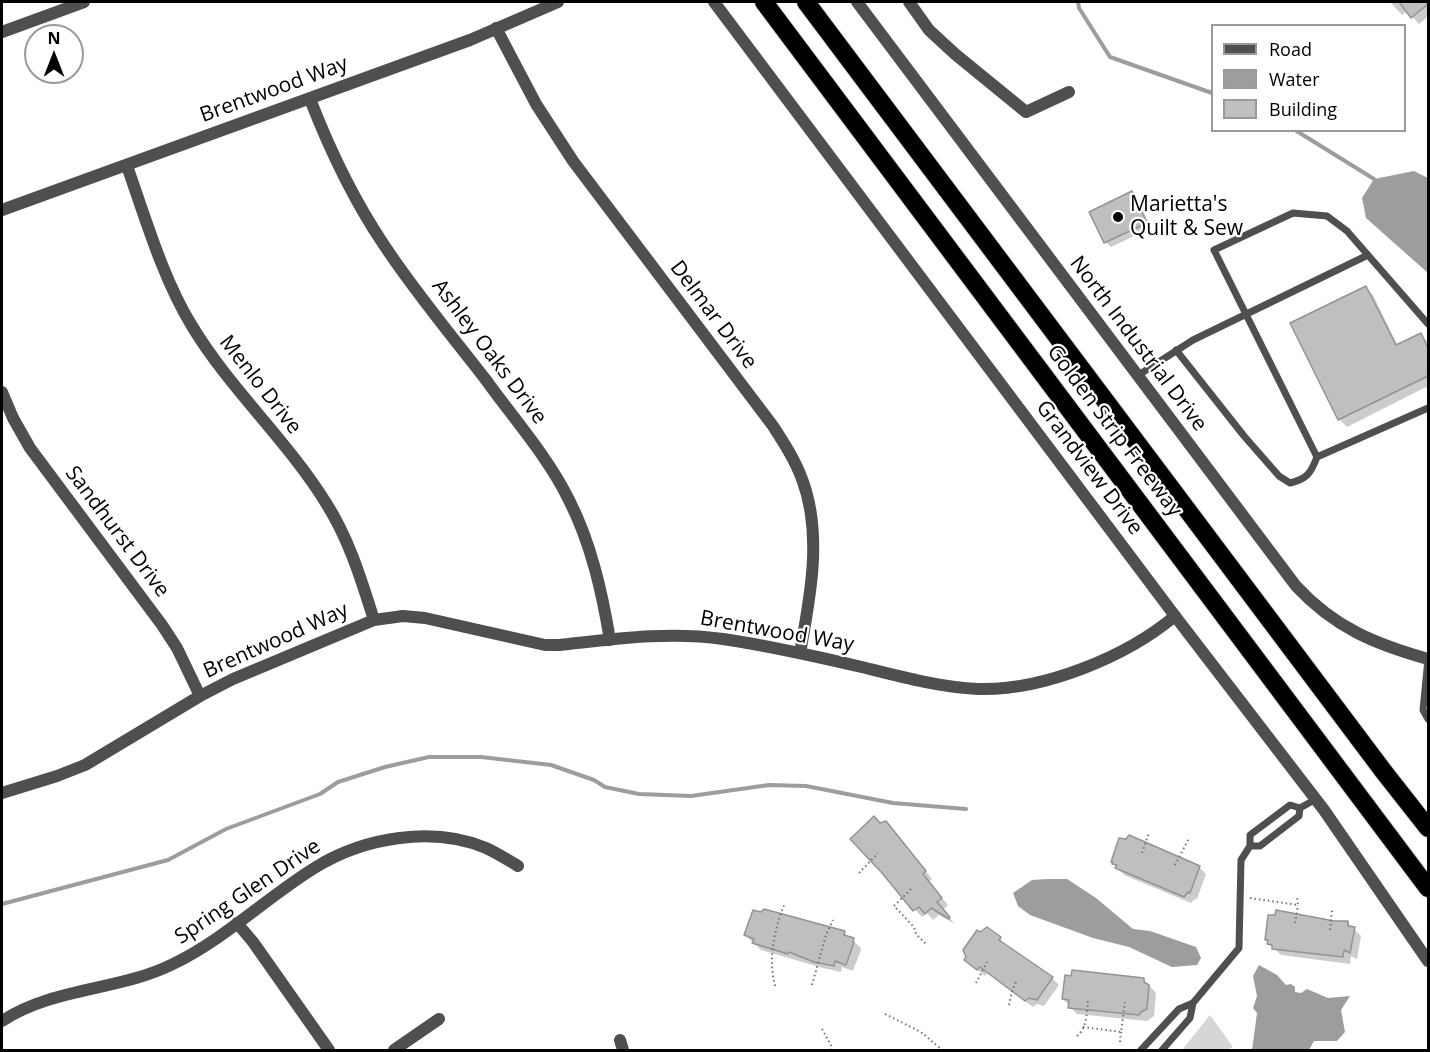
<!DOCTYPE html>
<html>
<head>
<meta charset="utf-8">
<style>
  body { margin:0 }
  #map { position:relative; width:1430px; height:1052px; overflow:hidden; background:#fff; font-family:"Open Sans",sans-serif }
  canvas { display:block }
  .frame { position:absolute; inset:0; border:3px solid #000; pointer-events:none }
  .legend { position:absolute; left:1211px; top:24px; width:195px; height:108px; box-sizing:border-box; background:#fff; border:2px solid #999; margin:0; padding:8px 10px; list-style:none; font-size:18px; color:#000 }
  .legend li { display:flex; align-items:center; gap:12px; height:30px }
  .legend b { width:30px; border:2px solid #999 }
  .north { position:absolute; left:24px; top:24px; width:60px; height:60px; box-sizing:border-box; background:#fff; border:2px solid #999; border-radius:50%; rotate:0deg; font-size:16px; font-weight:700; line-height:24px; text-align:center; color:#000 }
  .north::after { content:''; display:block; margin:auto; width:21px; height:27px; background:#000; clip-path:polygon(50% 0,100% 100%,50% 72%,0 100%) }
</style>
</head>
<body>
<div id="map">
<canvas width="1430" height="1052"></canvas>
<div class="frame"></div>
<ul class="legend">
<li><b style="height:8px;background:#4f4f4f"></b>Road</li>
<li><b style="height:16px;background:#9d9d9d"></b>Water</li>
<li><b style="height:16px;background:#bfbfbf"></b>Building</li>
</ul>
<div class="north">N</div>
</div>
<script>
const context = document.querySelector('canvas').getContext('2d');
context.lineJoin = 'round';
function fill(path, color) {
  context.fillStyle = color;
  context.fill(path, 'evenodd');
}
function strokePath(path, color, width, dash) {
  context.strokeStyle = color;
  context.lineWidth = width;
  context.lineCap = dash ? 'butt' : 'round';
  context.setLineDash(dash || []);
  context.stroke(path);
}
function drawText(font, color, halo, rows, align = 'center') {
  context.font = font + ' "Open Sans",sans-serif';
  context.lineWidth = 4.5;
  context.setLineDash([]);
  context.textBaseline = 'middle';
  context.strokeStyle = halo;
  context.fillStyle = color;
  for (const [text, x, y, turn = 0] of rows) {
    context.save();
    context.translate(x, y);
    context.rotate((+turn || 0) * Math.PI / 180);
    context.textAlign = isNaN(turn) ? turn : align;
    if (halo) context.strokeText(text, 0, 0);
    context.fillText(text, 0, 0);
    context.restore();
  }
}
fill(new Path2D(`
  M1210,1015L1233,1047L1227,1050H1182Z`), '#d6d6d6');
fill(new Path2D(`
  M1414,171L1428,178V273L1366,218L1362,198L1374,179Z
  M1048,879H1067L1096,898L1133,929L1150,931L1196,947L1201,958L1197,965L1172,967L1129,947L1093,938L1030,915L1018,906L1013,893L1032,880Z
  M1259,965L1277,975L1286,985L1291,984L1295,987V992L1301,993L1307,989L1328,998L1350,996L1341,1010L1345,1032L1337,1041H1314L1309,1050H1252L1257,1013L1253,1008L1257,996L1253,976Z`), '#9d9d9d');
fill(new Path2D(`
  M1390,2H1428V17L1419,24L1407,11L1402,15Z
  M1132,193L1137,198L1151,228L1111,247L1106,242Z
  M1366,288L1373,295L1398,346L1421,335L1428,342V386L1347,427L1339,419L1292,324Z
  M881,825L893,830L932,879L929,882L948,905L943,910L955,924L939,915L933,920L927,913L922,917L906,900Z
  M1127,841L1199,867L1206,874L1197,899H1195L1191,903L1124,875L1114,864Z
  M1334,922H1347L1361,936L1357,959L1351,956L1350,964L1281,955L1269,943L1267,939Z
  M987,929L1000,938L1006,947L1052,978L1059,985L1044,1006L1037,1004L1033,1007L987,973L985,976L966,960L980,934Z
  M844,933L860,947L861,950L853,971L842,967L841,972L823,968L761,950L745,935Z
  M1144,980L1156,993L1154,1016L1147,1021L1077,1014L1063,999Z`), '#0003');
strokePath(new Path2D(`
  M1078,2L1079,8L1110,57L1212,93
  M1295,130L1374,179
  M2,904L168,860L226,829L320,794L338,782L385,767L429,757H481L551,765L594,780L605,787L639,794L691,796L769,785L806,786L893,803L966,809`), '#9d9d9d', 4);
const building = new Path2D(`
  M1399,2H1428V4L1411,18Z
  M1132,191L1147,223L1104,243L1089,212Z
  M1366,286L1396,345L1421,333L1428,348V376L1338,420L1290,323Z
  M874,816L880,823L886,821L926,871L923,874L942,898L937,902L950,917L949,919L931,908L925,914L919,907L913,911L882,873L850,839Z
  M1129,835L1200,866L1190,893L1188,892L1184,897L1115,868L1117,865L1112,864L1113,862H1111L1119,838L1126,839Z
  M764,909L845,931L844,935L854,938L853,941L854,942L846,965L835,961L834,966L814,962L789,952L788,954L752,943L754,939L744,935L753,910L761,912Z
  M1276,910L1334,921H1348V926L1355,927L1350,953L1344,950L1343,957L1272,949V945L1267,944L1268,940H1265L1268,915H1275Z
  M987,927L1001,937L999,940L1053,977L1037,1000L1029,998L1025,1001L980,967L977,970L964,960L966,957L963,950L977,930L980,932Z
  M1072,970L1144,978V982L1149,985L1147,1009L1141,1012L1139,1015L1068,1008L1069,1000L1062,999L1065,975L1071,976Z`);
fill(building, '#bfbfbf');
strokePath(building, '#939393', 1.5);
const motorway = new Path2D(`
  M764,2L1428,888
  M806,2L1384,772L1428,828`);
strokePath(motorway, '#dbdbdb', 20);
strokePath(new Path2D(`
  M1142,853L1149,833
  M1175,865L1189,838
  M859,873L878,853
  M911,889L894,906L914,927L916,934L926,944
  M1250,898L1298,905L1297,896
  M1295,923L1298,905
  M1330,930L1332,910
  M976,983L987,962
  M812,985L826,935L833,920
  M775,986C768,958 774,932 784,905
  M1009,1005L1012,991L1016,982
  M885,1014L921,1032L942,1050
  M1083,1027L1121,1032L1125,1002
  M822,1029L832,1047L831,1050
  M1077,1036C1087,1028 1087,1012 1088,1000
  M1120,1042L1121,1032
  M860,1050H866`), '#717171', 2, [1.5, 3]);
strokePath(new Path2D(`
  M1428,324L1347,231L1327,216L1293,213L1214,250L1317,457L1428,408
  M1176,350L1244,436L1279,476L1290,483C1307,479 1311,473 1317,457
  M1137,376L1193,340L1368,255
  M1428,659L1423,710L1428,719
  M1250,846H1260L1299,816L1300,808
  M1141,1050L1179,1009L1193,1003L1239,948L1241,860L1250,846V835L1290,805L1300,808L1316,799
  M1162,1050L1190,1018L1193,1003`), '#4f4f4f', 7);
strokePath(new Path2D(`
  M909,2L929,30L955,54L1026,112L1069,92
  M496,28L536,104L573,161L773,426C784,443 795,460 802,479C823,534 810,598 800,653
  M2,32L84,2
  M310,99C329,148 355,202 384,245C415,292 452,336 486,380C514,419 548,457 569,500C591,543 602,592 610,640
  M127,166C145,217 163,279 192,326C230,389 287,440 326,503C349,539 361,579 374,620
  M2,210L470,40L558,2
  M2,392L13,418L30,448L162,625L177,648L200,696
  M2,793L57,776L85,765L200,696L233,679L374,620L403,616L425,618L545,645H560C614,639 669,631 723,639C771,646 819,657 866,668C902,677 940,687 978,689C1043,691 1126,657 1175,616
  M237,923L253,942L329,1050
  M2,1021C54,987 119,991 173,964C225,939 267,897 316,867C365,837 433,826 486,848C497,853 508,860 518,866
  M620,1040L623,1050
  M394,1050L439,1019`), '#4f4f4f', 12);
strokePath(new Path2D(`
  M714,2L1175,616L1324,810L1428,961
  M857,2L1296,586C1335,628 1375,644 1428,659`), '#4f4f4f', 12);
strokePath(motorway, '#000', 18);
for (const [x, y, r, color] of [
  [1118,217,6,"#000"]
]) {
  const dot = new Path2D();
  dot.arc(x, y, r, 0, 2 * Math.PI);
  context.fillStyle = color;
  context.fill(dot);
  strokePath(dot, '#fff', 2);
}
drawText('21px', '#000', '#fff', [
  ["Brentwood Way",274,90,-20],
  ["Delmar Drive",713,315,53],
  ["North Industrial Drive",1138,344,53],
  ["Ashley Oaks Drive",489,352,53],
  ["Menlo Drive",260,385,52],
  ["Golden Strip Freeway",1114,431,53],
  ["Grandview Drive",1089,468,53],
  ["Sandhurst Drive",117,532,53],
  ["Brentwood Way",777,632,10],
  ["Brentwood Way",276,641,-24],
  ["Spring Glen Drive",248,892,-34]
]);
drawText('21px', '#000', '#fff', [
  ["Marietta's",1130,205],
  ["Quilt & Sew",1130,229]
], 'left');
</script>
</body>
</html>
